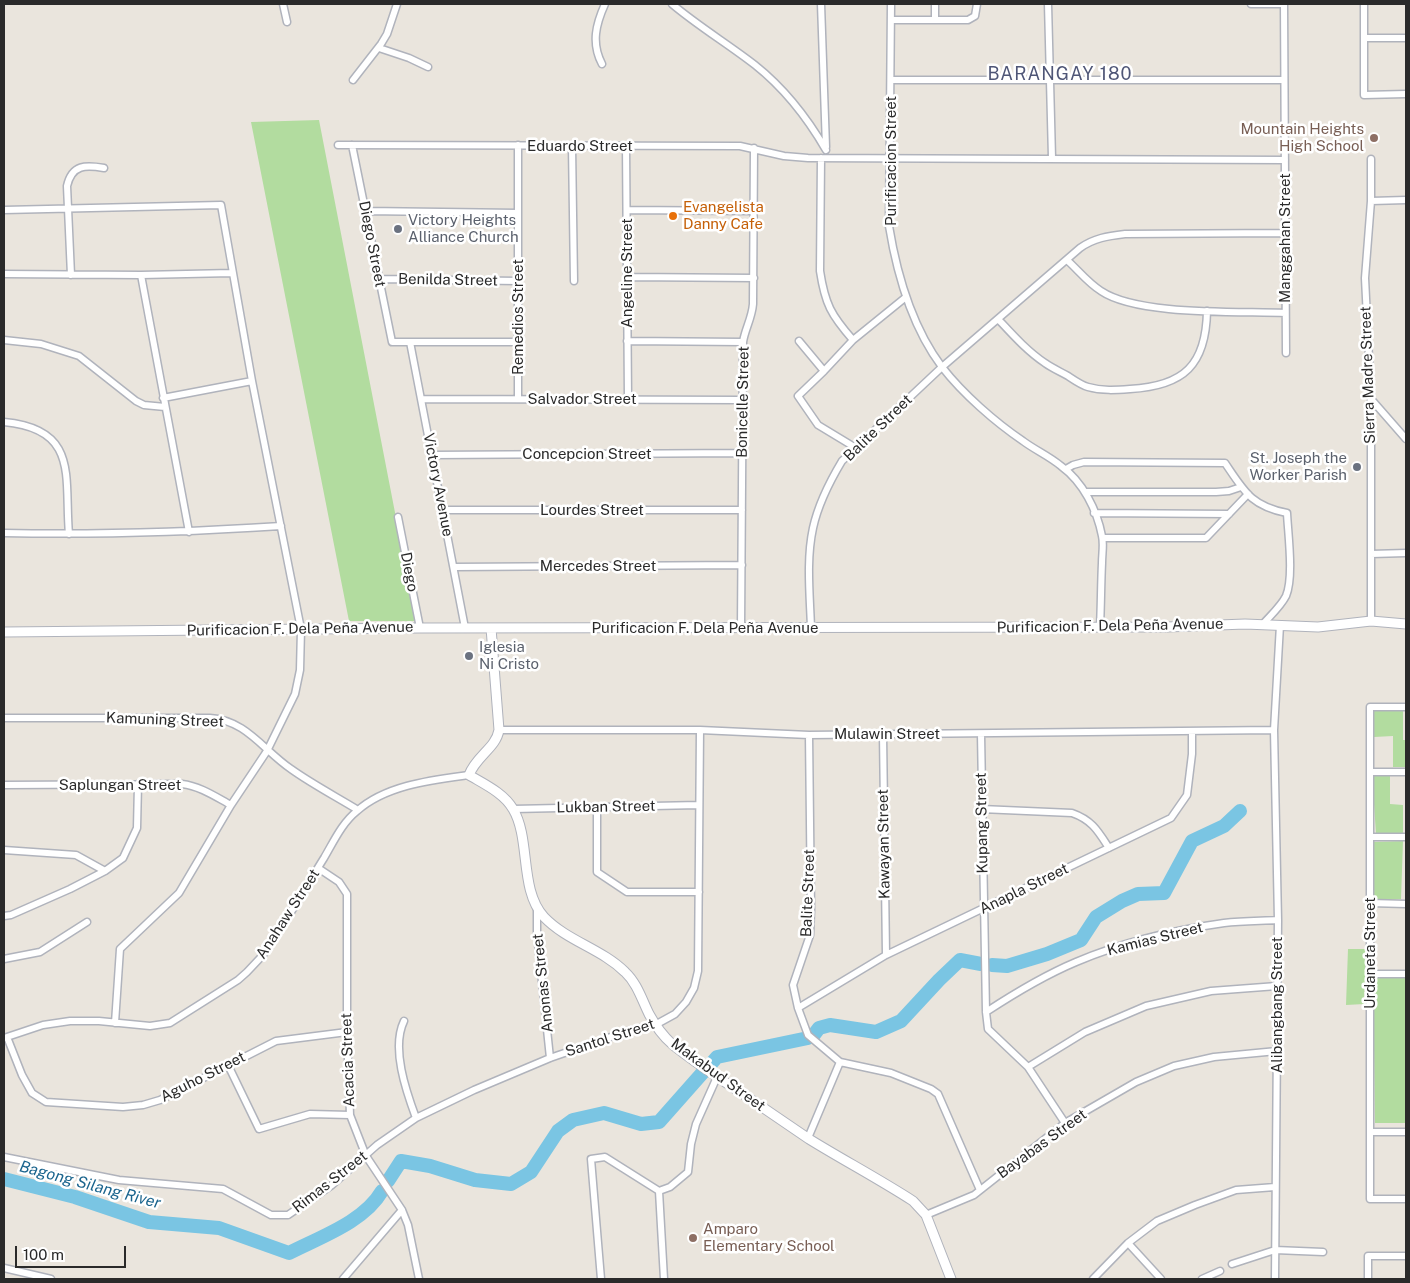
<!DOCTYPE html>
<html>
<head>
<meta charset="utf-8">
<style>
  body { margin:0 }
  #map { position:relative; width:1410px; height:1283px; overflow:hidden; background:#eae5dd; font-family:"Public Sans",sans-serif }
  canvas { display:block }
  .frame { position:absolute; inset:0; border:5px solid #2a2a2a; pointer-events:none }
  .scale { position:absolute; left:15px; top:1246px; width:111px; height:22px; box-sizing:border-box; border:2px solid #2a2a2a; border-top:0; padding-left:6px; font-size:15px; line-height:18px; white-space:nowrap; color:#2a2a2a; -webkit-text-stroke:4px #fff; paint-order:stroke }
</style>
</head>
<body>
<div id="map">
<canvas width="1410" height="1283"></canvas>
<div class="frame"></div>
<div class="scale">100 m</div>
</div>
<script>
const context = document.querySelector('canvas').getContext('2d');
context.lineJoin = 'round';
function fill(path, color) {
  context.fillStyle = color;
  context.fill(path, 'evenodd');
}
function strokePath(path, color, width, dash) {
  context.strokeStyle = color;
  context.lineWidth = width;
  context.lineCap = dash ? 'butt' : 'round';
  context.setLineDash(dash || []);
  context.stroke(path);
}
function drawText(font, color, halo, rows, align = 'center') {
  context.font = font + ' "Public Sans",sans-serif';
  context.lineWidth = 5;
  context.setLineDash([]);
  context.textBaseline = 'middle';
  context.strokeStyle = halo;
  context.fillStyle = color;
  for (const [text, x, y, turn = 0] of rows) {
    context.save();
    context.translate(x, y);
    context.rotate((+turn || 0) * Math.PI / 180);
    context.textAlign = isNaN(turn) ? turn : align;
    if (halo) context.strokeText(text, 0, 0);
    context.fillText(text, 0, 0);
    context.restore();
  }
}
fill(new Path2D(`
  M319,120L416,621H349L251,122Z
  M1373,710H1403V740H1406V767H1393V736L1374,737Z
  M1372,774H1390V804L1403,805V834H1376Z
  M1403,841L1401,899L1373,901V842Z
  M1348,949H1366L1364,1004L1346,1005Z
  M1373,976L1406,977V1123H1375Z`), '#b2dc9f');
strokePath(new Path2D(`
  M992,965L1007,966L1047,954L1081,940L1096,917L1122,901L1138,894L1164,893L1192,841L1224,826L1240,811
  M813,1036L819,1028L830,1025L876,1032L901,1021L939,980L960,960L981,964
  M710,1065L717,1057L808,1038
  M4,1179L75,1197L149,1222L219,1228L289,1253C320,1237 364,1222 382,1191
  M388,1181L401,1161L430,1166L475,1180L511,1184L531,1172L558,1131L573,1120L604,1113L641,1124L659,1122L705,1070`), '#7ac5e3', 14);
const street = new Path2D(`
  M283,4L287,22
  M672,4C698,26 728,44 755,65C784,88 808,119 826,150
  M821,4L826,147
  M891,4L889,226C897,275 912,327 942,367C963,394 995,422 1023,441C1035,450 1049,456 1061,466C1083,482 1097,510 1102,536C1104,544 1102,554 1102,563C1101,584 1101,606 1100,627
  M1048,4L1052,158
  M1251,4H1284
  M1284,4L1286,353
  M1364,4V95L1406,94
  M891,20H968L975,16L977,4
  M935,20V4
  M1364,38H1406
  M379,48L409,58L428,67
  M602,64C591,43 596,24 605,4
  M353,80L381,44L387,34L397,4
  M891,80H1284
  M338,145L740,146L784,156L808,158L1285,160
  M352,145L392,342H518
  M518,145V399
  M572,146L574,281
  M626,146L628,399
  M821,158L820,271C825,304 831,315 853,340
  M1371,201L1406,200
  M4,210L221,205L252,381L301,629L300,670L295,694L267,751L231,805L179,893L120,949L115,1023
  M627,210L754,211
  M366,211L518,213
  M1067,260C1078,270 1088,283 1101,291C1138,316 1240,311 1285,313
  M4,274L141,275L232,273
  M71,275L67,186C72,164 86,165 104,168
  M141,275L189,532
  M627,277L754,278
  M379,279L518,281
  M998,319C1012,334 1027,351 1045,363C1052,368 1061,372 1068,376C1074,380 1081,385 1088,387C1102,391 1116,390 1130,389C1184,386 1206,365 1207,311
  M4,340L41,344L79,356L136,401L144,405L165,407
  M627,341L743,342
  M799,341L824,371
  M410,342L465,628
  M163,398L252,381
  M421,399L742,400
  M1371,399L1406,439
  M4,422C80,429 64,478 69,534
  M856,448L818,425L798,396L824,371L853,340L906,297
  M432,455L742,453
  M1066,469L1073,465L1084,462L1225,463C1244,491 1251,506 1287,513C1288,534 1294,577 1286,596C1281,606 1271,615 1263,624
  M1085,492H1216L1229,491L1241,487
  M443,510H742
  M1094,513L1229,514
  M398,517L420,628
  M4,533C96,535 188,532 281,526
  M1103,538H1206L1248,494
  M1371,554L1406,553
  M454,567L742,565
  M1371,621V399L1365,278L1371,201V159
  M741,628L743,342C745,329 752,318 753,304L754,148
  M811,628C810,596 806,560 813,528C818,505 830,481 842,461L942,367L1080,248C1094,238 1108,236 1125,234L1285,233
  M1406,707H1370V1199H1406
  M4,718H210C246,720 263,750 291,769C312,784 335,796 358,810
  M499,730H700L809,735L1274,730
  M883,734L886,955
  M981,734L986,1012L988,1029L1028,1067L1065,1123
  M809,735L811,910L810,935L793,985L798,1008L808,1035L840,1062L891,1073L931,1089L938,1094L980,1190
  M1370,772H1406
  M4,785L182,784C200,786 216,797 231,805
  M597,807V872L627,892H699
  M513,809L699,805
  M981,809L1072,813C1092,820 1098,831 1109,848
  M1370,837H1406
  M4,850L76,855L105,871
  M318,868L339,882L347,894V1032L350,1115L366,1156L402,1210L408,1225L419,1279
  M1370,903L1406,904
  M537,907V934L550,1058
  M4,916L11,915L70,889L105,871L123,858L137,828L138,784
  M4,959L40,952L87,922
  M1370,974H1406
  M798,1008L886,955L1171,818L1187,795L1192,754V732
  M986,1012C1015,993 1045,975 1076,962C1123,942 1174,930 1224,923C1242,921 1260,921 1278,920
  M404,1021C391,1048 406,1091 416,1118
  M7,1037L22,1075L32,1093L46,1102L123,1107L143,1105L160,1100L276,1041L347,1032
  M4,1038L43,1025L70,1021H99L150,1026L170,1023L238,980L247,972L263,955C285,924 304,890 324,858C334,841 342,823 357,811C386,785 432,780 469,775
  M228,1065L259,1129L310,1114L350,1115
  M1028,1067L1085,1032L1146,1006L1211,991L1277,986
  M1370,1132H1406
  M808,1138L840,1062
  M4,1157L119,1180L223,1189L271,1215H288L332,1185L377,1145L416,1118L474,1090L550,1058L628,1031L655,1025L675,1014L686,1002L694,988L698,971L700,730
  M926,1215L974,1195L1065,1123L1136,1082L1174,1066L1214,1057L1277,1051
  M1128,1243L1161,1279
  M1232,1264L1275,1250L1323,1252
  M4,1268L51,1279
  M343,1279L402,1210
  M601,1279L591,1159L605,1157L659,1191
  M664,1279L659,1191L670,1187L688,1172L691,1144L696,1124L717,1077
  M1093,1279L1128,1243L1157,1221L1195,1205L1236,1190L1275,1187
  M1202,1279L1220,1271
  M1275,1279L1278,920L1274,730L1280,625
  M1368,1279V1256H1406`);
const secondary = new Path2D(`
  M491,628L499,730C496,748 476,756 469,775C484,784 504,793 513,809C531,839 519,890 544,917C567,941 602,949 625,972C637,983 642,1000 649,1014C655,1025 663,1036 672,1044C694,1062 719,1078 743,1094C765,1109 787,1124 809,1139C843,1160 879,1179 913,1201L926,1215L951,1279
  M4,632L420,628L1167,627L1245,624L1318,627L1371,621L1406,624`);
strokePath(street, '#b0b3bc', 9);
strokePath(secondary, '#b0b3bc', 11);
strokePath(street, '#fff', 6);
strokePath(secondary, '#fff', 9);
for (const [x, y, r, color] of [
  [1374,138,5,"#8d6e63"],
  [673,216,5,"#e8710a"],
  [398,229,5,"#6b7280"],
  [1357,467,5,"#6b7280"],
  [469,656,5,"#6b7280"],
  [693,1238,5,"#8d6e63"]
]) {
  const dot = new Path2D();
  dot.arc(x, y, r, 0, 2 * Math.PI);
  context.fillStyle = color;
  context.fill(dot);
  strokePath(dot, '#fff', 2);
}
drawText('15px', '#785e54', '#fff', [
  ["Mountain Heights",1364,129],
  ["High School",1364,146],
  ["Amparo",703,1229,"left"],
  ["Elementary School",703,1246,"left"]
], 'right');
drawText('15px', '#2a2a2a', '#fff', [
  ["Eduardo Street",580,146],
  ["Purificacion Street",891,161,-90],
  ["Manggahan Street",1285,238,-90],
  ["Diego Street",372,244,79],
  ["Angeline Street",627,273,-90],
  ["Benilda Street",448,280,1],
  ["Remedios Street",518,317,-90],
  ["Sierra Madre Street",1368,375,-92],
  ["Salvador Street",582,399],
  ["Bonicelle Street",743,402,-89],
  ["Balite Street",878,428,-44],
  ["Concepcion Street",587,454],
  ["Victory Avenue",438,485,79],
  ["Lourdes Street",592,510],
  ["Mercedes Street",598,566],
  ["Diego",409,572,79],
  ["Purificacion F. Dela Peña Avenue",1110,626,-1],
  ["Purificacion F. Dela Peña Avenue",705,628],
  ["Purificacion F. Dela Peña Avenue",300,629,-1],
  ["Kamuning Street",165,720,2],
  ["Mulawin Street",887,734],
  ["Saplungan Street",120,785],
  ["Lukban Street",606,807,-1],
  ["Kupang Street",982,823,-91],
  ["Kawayan Street",884,844,-91],
  ["Anapla Street",1024,889,-26],
  ["Balite Street",808,893,-88],
  ["Anahaw Street",288,914,-57],
  ["Kamias Street",1155,939,-14],
  ["Urdaneta Street",1370,953,-90],
  ["Anonas Street",543,983,-96],
  ["Alibangbang Street",1277,1005,-90],
  ["Santol Street",610,1038,-18],
  ["Acacia Street",348,1060,-92],
  ["Makabud Street",718,1075,36],
  ["Aguho Street",203,1077,-27],
  ["Bayabas Street",1042,1144,-36],
  ["Rimas Street",330,1182,-38]
]);
drawText('15px', '#c56008', '#fff', [
  ["Evangelista",683,207],
  ["Danny Cafe",683,224]
], 'left');
drawText('15px', '#5b616d', '#fff', [
  ["Victory Heights",408,220],
  ["Alliance Church",408,237],
  ["St. Joseph the",1347,458,"right"],
  ["Worker Parish",1347,475,"right"],
  ["Iglesia",479,647],
  ["Ni Cristo",479,664]
], 'left');
drawText('italic 16px', '#1a648d', '#fff', [
  ["Bagong Silang River",90,1185,15]
]);
context.letterSpacing = '1px';
drawText('18px', '#4e5576', '#fff', [
  ["BARANGAY 180",1060,74]
]);
context.letterSpacing = '0px';
</script>
</body>
</html>
